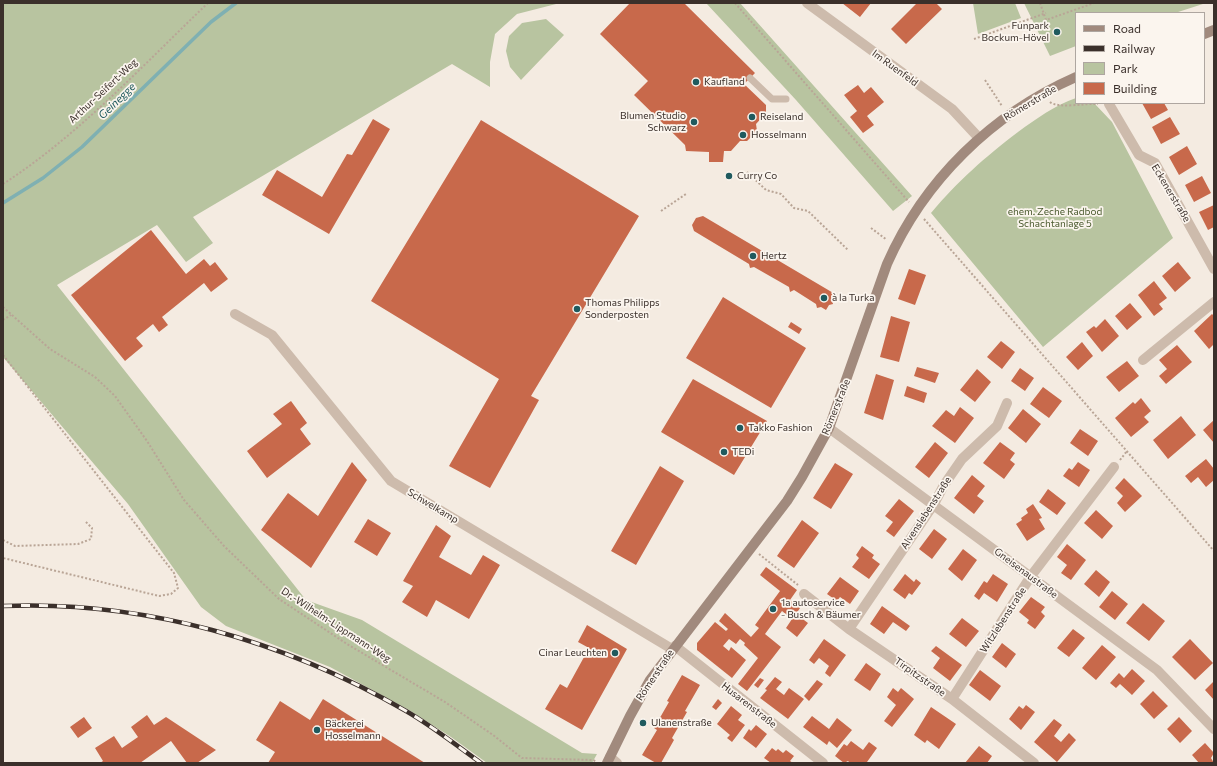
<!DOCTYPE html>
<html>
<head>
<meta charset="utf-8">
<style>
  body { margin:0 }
  #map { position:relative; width:1217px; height:766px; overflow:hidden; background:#f4ebe1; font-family:Commissioner,sans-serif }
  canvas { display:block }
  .frame { position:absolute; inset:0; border:4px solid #3b302b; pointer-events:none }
  .legend { position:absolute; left:1075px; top:12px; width:130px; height:92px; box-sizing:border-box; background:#fbf5ee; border:1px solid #aea6a0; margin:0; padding:5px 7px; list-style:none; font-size:12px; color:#3b302b }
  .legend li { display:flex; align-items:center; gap:8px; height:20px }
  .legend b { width:20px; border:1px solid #aea6a0 }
</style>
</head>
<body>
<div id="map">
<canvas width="1217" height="766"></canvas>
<div class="frame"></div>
<ul class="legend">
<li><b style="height:5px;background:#a18a7d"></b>Road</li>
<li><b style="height:5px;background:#3b302b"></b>Railway</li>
<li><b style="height:11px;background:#b8c4a0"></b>Park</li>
<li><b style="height:11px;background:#c8694b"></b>Building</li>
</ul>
</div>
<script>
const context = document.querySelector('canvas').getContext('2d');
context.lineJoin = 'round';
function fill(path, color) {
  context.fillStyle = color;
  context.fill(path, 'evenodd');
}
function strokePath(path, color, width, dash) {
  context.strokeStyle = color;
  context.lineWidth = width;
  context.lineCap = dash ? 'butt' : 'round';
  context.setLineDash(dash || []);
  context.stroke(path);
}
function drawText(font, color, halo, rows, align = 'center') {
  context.font = font + ' Commissioner,sans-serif';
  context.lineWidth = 3.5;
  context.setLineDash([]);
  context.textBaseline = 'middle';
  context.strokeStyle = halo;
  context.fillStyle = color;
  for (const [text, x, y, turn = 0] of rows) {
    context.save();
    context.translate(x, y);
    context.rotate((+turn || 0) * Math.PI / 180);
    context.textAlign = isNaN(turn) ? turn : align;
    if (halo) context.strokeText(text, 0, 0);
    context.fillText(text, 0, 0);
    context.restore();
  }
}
fill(new Path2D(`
  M3,3H560L517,14L495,34L490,62V87L452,64L193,217L213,243L186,262L157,225L57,285L306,600L362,620L582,753L597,754L592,763H487L451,737L409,710L330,667L226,626L201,607L128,504L3,357Z
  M706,3H740L912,196L893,211L796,100Z
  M973,3H1015L1021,18L978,34Z
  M1024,3H1206L1175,13H1076V46L1050,56Z
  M546,19L564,35L521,80L510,67L506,51L509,36L522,23Z
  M1076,98V103H1094L1112,122L1173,238L1043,347L931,213C959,180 984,158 1018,132C1036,119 1055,105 1076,98Z`), '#b8c4a0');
strokePath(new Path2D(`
  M3,203L43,178L82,147L211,22L236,3`), '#7fb0b2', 3.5);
fill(new Path2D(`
  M630,3H684L755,73L744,84L766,105V113L756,124L757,131L747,141H740L731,151H724L723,162H709V152L686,151L685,145L634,95L648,81L600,34Z
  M842,3H871L860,17Z
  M917,3H936L942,9L906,44L891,29Z
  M858,85L864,93L871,87L884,102L867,116L874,125L863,133L850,117L857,111L844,95Z
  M1142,103H1164L1168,110L1151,119Z
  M1170,117L1180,134L1161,144L1152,127Z
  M373,119L390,129L329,234L262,195L277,170L322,197L347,154L352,155Z
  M481,120L639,216L531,396L539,400L490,488L449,466L499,379L371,301Z
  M1187,146L1197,164L1179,175L1169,157Z
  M1202,176L1211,193L1194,202L1185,185Z
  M1214,205V227L1208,230L1199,212Z
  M703,216L835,294L832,299L833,304L829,305L826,310L821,307L817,308L816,304L794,290L790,292L789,287L754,267L750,268L749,264L694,231L692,225L696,218Z
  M151,230L186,274L204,259L210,266L215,262L228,279L211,292L204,283L162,317L168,325L159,332L153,324L136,338L143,346L125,361L71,295Z
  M1178,262L1191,278L1175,292L1162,276Z
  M909,269L926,275L915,305L898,299Z
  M1154,281L1167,298L1159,304L1163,309L1154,316L1138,295Z
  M723,297L806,348L771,408L686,358Z
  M1130,303L1142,317L1127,330L1115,316Z
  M1212,314L1214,316V344L1209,349L1194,331Z
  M891,316L910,322L899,362L880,357Z
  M1105,319L1119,336L1102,352L1086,332L1094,326L1096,328Z
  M791,322L802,329L799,334L788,327Z
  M1001,341L1015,352L1002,369L987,357Z
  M1082,342L1093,356L1078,370L1066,357Z
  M1177,345L1192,362L1166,384L1159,376L1167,369L1159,360Z
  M1127,361L1139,376L1119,392L1106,377Z
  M917,367L939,373L935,383L914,376Z
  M1020,368L1034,378L1025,391L1011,381Z
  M977,369L991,382L975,402L960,390Z
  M876,374L894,380L883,420L864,413Z
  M693,379L767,421L734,475L661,432Z
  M907,386L927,393L924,403L904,396Z
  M1043,387L1062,401L1049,418L1030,404Z
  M1141,398L1151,411L1144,417L1149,422L1131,437L1115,418L1133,402L1135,404Z
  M291,401L307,423L300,429L311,444L267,478L247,451L282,424L273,414Z
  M960,407L974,418L955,443L932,426L946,410L954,416Z
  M1023,409L1041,424L1026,443L1008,428Z
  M1181,416L1196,435L1168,459L1153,440Z
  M1214,420V443L1203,430Z
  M1080,429L1098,441L1088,456L1070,443Z
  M935,442L948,453L929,478L915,467Z
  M1000,442L1015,453L1010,460L1015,464L1004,479L983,463Z
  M1206,459L1214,469V480L1206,487L1198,477L1191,483L1185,476Z
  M352,462L367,480L311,568L261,530L288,493L318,516Z
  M1078,462L1090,470L1079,487L1063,476L1069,468L1072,470Z
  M835,463L853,474L831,509L813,498Z
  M660,466L684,481L636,565L611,551Z
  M972,475L985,486L977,496L984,501L974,514L954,498Z
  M1124,478L1142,496L1125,512L1117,503L1123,496L1115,488Z
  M1048,489L1066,503L1057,515L1039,502Z
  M899,499L914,511L894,537L886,531L893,522L885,516Z
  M1033,504L1042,518L1039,519L1045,529L1027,541L1016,524L1022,520L1021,518L1028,513L1026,509Z
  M1096,510L1113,526L1102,539L1084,523Z
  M368,519L391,533L377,556L354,542Z
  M802,520L819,533L794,568L777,556Z
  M436,525L451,536L439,557L471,575L483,555L500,565L469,619L436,600L427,617L402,602L413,586L403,581Z
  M934,529L947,539L932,559L919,549Z
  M1067,544L1086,560L1071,580L1061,573L1067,565L1057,557Z
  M862,546L874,555L872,558L880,564L869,579L852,567L859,558L856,555Z
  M963,549L977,560L962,581L948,569Z
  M766,567L797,590L790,600L800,608L796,614L808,623L797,637L786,628L792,619L782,611L765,634L781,647L747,691L738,684L758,658L744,645L745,643L740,639L736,644L729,639L723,646L729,651L731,647L746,660L732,678L697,650V643L715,622L726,631L728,629L719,621L725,613L751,637L759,628L755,625L780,591L760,575Z
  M1096,570L1110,582L1099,597L1084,584Z
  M905,574L914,582L916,579L921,583L912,595L909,593L905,599L893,590Z
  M993,574L1008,584L997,602L984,593L979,600L974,596L984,581L987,583Z
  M840,577L859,591L850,604L840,597L837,601L827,594Z
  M1112,591L1128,604L1115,620L1099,607Z
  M1031,597L1045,607L1041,612L1045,616L1035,629L1027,623L1029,620L1019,612Z
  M1143,603L1165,621L1149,641L1126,623Z
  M882,606L910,626L906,631L893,622L884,634L870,624Z
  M962,618L979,631L966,647L949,634Z
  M587,625L627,649L582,730L545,709L560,684L567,688L589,648L578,642Z
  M1073,629L1085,638L1069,657L1057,648Z
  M824,639L846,655L830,677L825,673L829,666L819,658L814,664L809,660Z
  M1190,639L1213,663L1195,680L1172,657Z
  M1002,643L1016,654L1006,668L992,657Z
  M1102,645L1116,657L1096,680L1082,668Z
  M936,646L962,665L950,681L933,668L940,658L931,651Z
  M866,663L881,674L870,691L854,680Z
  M1132,669L1145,681L1132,695L1120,684L1116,688L1110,683L1119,673L1124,678Z
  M980,670L1001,686L990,701L969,685Z
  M682,675L700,685L685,711L687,712L672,738L674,740L661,763H656L642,755L657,730L654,728L669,702L667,701Z
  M775,677L782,682L776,689L784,695L789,688L804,699L788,719L760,698L767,690L765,689Z
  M760,678L764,680L758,688L754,685Z
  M817,680L823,684L809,701L804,696Z
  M1214,681V700L1205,690Z
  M893,688L898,692L901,688L914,699L892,727L884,721L896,705L887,697Z
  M1153,691L1168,706L1154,719L1140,704Z
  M323,699L425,763H268L275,752L256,740L280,701L310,720Z
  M718,699L722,703L716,710L712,707Z
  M1026,705L1035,712L1021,730L1009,719L1019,706L1023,709Z
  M731,706L742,715L738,720L745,725L732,742L727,738L730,735L717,724Z
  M931,707L956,724L939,749L927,740L925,743L914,735Z
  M147,715L154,725L166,717L216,750L197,763H187L171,741L140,763H100L103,761L95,748L114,736L122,748L138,737L131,727Z
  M812,716L829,729L837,718L852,730L837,748L829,741L827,745L803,727Z
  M84,717L92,728L78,738L70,727Z
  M1179,717L1192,731L1180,743L1167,729Z
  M1054,719L1062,725L1054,736L1061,742L1069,733L1076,740L1057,762L1034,742Z
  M756,725L767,734L756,748L743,738L749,729L751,731Z
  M851,741L863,750L869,742L877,748L867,762L869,763H850L848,761L844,763L835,756L844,744L847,746Z
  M1205,743L1214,753L1211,758L1214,763H1199L1192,755Z
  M979,746L992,756L987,763H965Z
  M772,748L776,751L778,749L783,753L786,750L794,756L790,761L793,763H771L764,758Z`), '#c8694b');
strokePath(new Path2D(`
  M735,3L909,202
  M1040,3L1046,20L1094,3
  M974,39L1046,13
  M985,80L1002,106
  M1050,102C1058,109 1087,103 1098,104
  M747,172L766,190L781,194L794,208L808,211L848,250
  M3,184C79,135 143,65 208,3
  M661,211L686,194
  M924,219L1214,551
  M871,228L887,240
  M3,307L50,349L95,377L115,396L147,441L184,500L224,546L279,599L347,644L445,702L493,735L522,758L593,760L597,762
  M3,320L11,315
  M3,355L174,573L178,588L171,594L159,596L3,558
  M1120,460L1127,451
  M3,540L15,546L78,544L91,539L92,528L85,521
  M759,554L798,585`), '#b9a596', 2, [2, 2]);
strokePath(new Path2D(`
  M750,78L772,99H786`), '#cdbbac', 7);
strokePath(new Path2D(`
  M807,3L952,109L979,138
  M1109,104L1139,155L1155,163L1214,269
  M235,314L272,335L391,481L672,649
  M1143,360L1214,302
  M829,428L1157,670L1214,729
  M804,594L849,629L952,699L1034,763
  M849,629L934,504L944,485L962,459L997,426L1007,403
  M675,646L823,763
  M952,699L1031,576L1114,467
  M610,757L617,763`), '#cdbbac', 10);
strokePath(new Path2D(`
  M1204,34L1214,30
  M607,763L630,716L650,680L787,501L802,477L829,428L887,264C924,180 992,114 1076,77`), '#a18a7d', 10);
const rail = new Path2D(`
  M3,606C144,600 285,641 406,711C432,726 456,745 481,763`);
strokePath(rail, '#3b302b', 4.5);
strokePath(rail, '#fbf5ee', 3, [9]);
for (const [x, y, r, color] of [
  [1057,32,4,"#1f5a5e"],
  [696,82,4,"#1f5a5e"],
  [752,117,4,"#1f5a5e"],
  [694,122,4,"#1f5a5e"],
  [743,135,4,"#1f5a5e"],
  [729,176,4,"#1f5a5e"],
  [753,256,4,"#1f5a5e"],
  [824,298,4,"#1f5a5e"],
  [577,309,4,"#1f5a5e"],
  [740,428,4,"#1f5a5e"],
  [724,452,4,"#1f5a5e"],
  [773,609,4,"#1f5a5e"],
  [615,653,4,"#1f5a5e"],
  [643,723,4,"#1f5a5e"],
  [317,730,4,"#1f5a5e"]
]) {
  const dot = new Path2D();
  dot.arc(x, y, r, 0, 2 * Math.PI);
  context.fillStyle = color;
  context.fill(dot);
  strokePath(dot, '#fbf5ee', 1.5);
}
drawText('10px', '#3b302b', '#fbf5ee', [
  ["Funpark",1049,26,"right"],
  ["Bockum-Hövel",1049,38,"right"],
  ["Kaufland",704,82],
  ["Blumen Studio",686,116,"right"],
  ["Schwarz",686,128,"right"],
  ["Reiseland",760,117],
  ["Hosselmann",751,135],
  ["Curry Co",737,176],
  ["Hertz",761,256],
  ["à la Turka",832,298],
  ["Thomas Philipps",585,303],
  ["Sonderposten",585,315],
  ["Takko Fashion",748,428],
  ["TEDi",732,452],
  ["1a autoservice",781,603],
  ["- Busch & Bäumer",781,615],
  ["Cinar Leuchten",607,653,"right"],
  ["Ulanenstraße",651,723],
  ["Bäckerei",325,724],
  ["Hosselmann",325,736]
], 'left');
drawText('10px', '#3b302b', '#fbf5ee', [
  ["Im Ruenfeld",895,68,36],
  ["Arthur-Seifert-Weg",103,91,-43],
  ["Römerstraße",1030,103,-31],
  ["Eckenerstraße",1171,193,59],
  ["Römerstraße",836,407,-68],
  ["Schwelkamp",433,506,31],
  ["Alvenslebenstraße",926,513,-57],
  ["Gneisenaustraße",1026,573,37],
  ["Witzlebenstraße",1003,620,-57],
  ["Dr.-Wilhelm-Lippmann-Weg",336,625,33],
  ["Römerstraße",655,675,-56],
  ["Tirpitzstraße",920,677,35],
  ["Husarenstraße",749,705,38]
]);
drawText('10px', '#4a5a2e', '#fbf5ee', [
  ["ehem. Zeche Radbod",1055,212],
  ["Schachtanlage 5",1055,224]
]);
drawText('italic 11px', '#1f5a5e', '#fbf5ee', [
  ["Geinegge",117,101,-44]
]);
</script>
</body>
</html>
